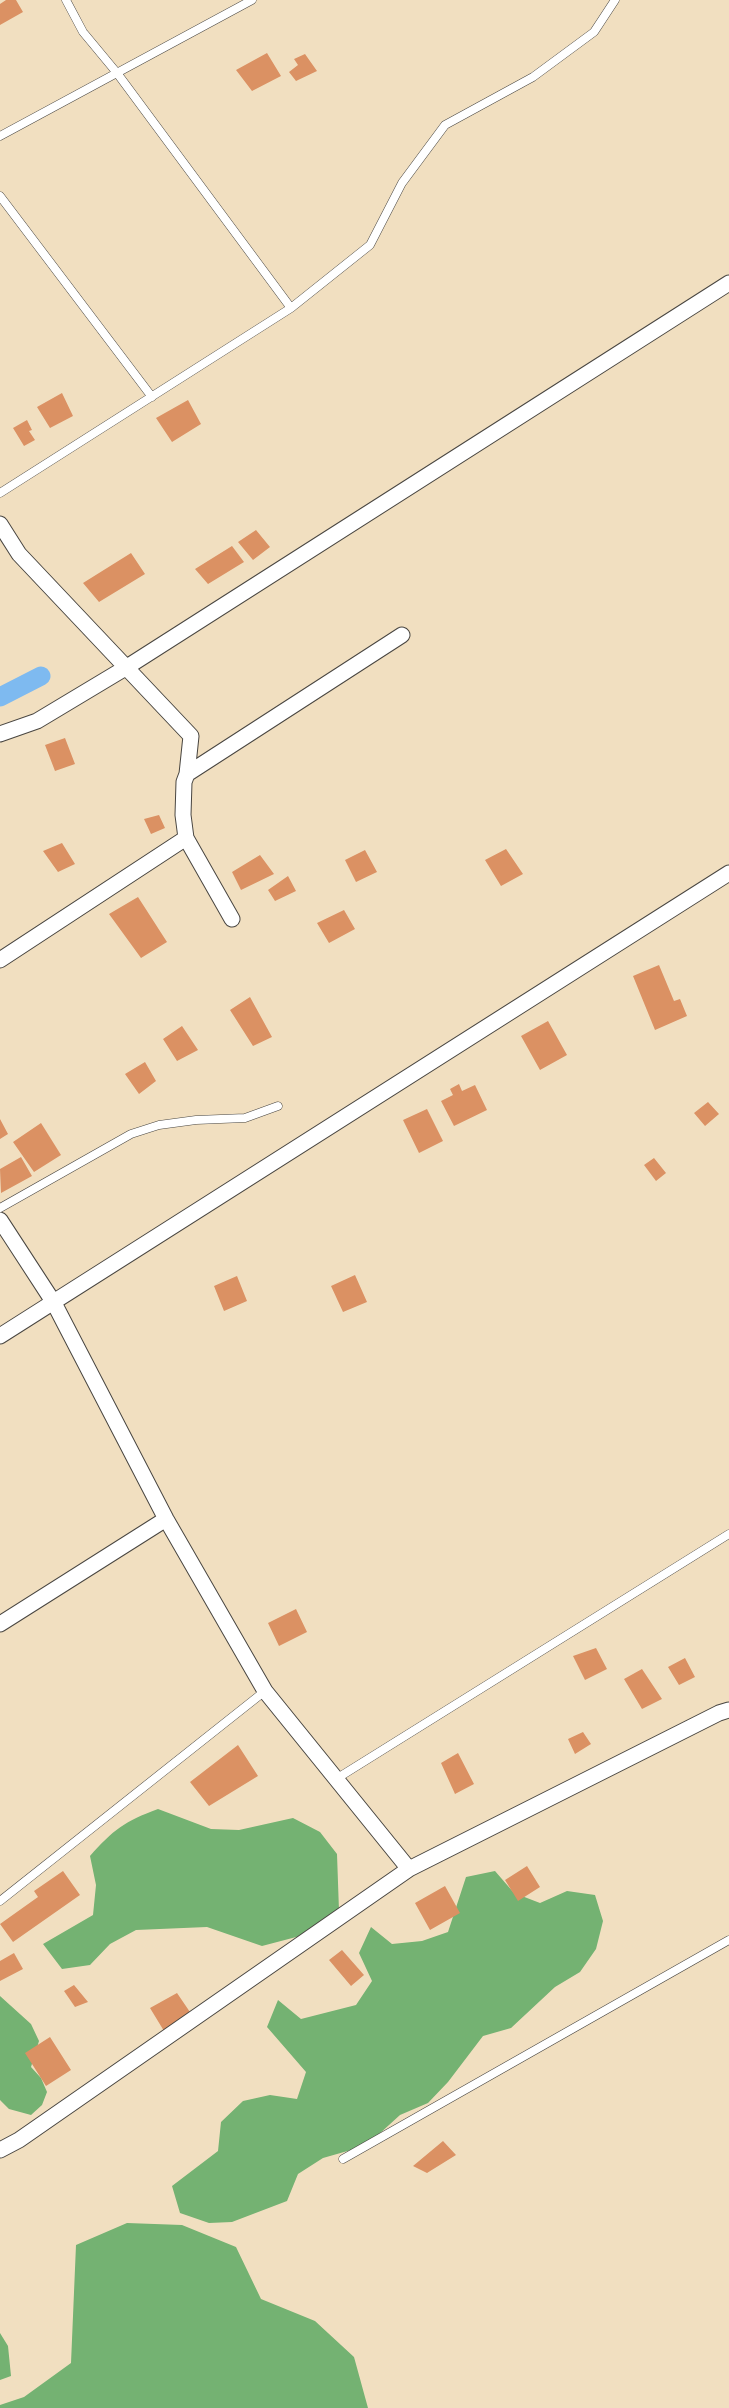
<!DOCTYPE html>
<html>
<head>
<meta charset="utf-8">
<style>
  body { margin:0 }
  canvas { display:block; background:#f1dfc0 }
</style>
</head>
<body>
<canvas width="729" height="2408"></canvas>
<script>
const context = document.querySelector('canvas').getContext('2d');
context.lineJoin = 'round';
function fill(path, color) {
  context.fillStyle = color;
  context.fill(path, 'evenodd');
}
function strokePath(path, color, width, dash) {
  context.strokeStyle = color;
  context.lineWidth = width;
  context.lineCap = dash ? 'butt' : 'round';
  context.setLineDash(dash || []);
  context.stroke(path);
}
fill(new Path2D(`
  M158,1809L211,1829L239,1830L293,1818L320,1832L337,1854L339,1911L319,1931L262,1946L207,1927L136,1930L110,1944L90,1965L62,1969L43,1944L93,1915L96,1885L90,1856C113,1830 125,1821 158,1809Z
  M495,1871L514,1893L540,1903L567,1891L595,1895L603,1921L596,1949L580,1972L555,1987L511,2028L483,2036L448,2082L428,2103L400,2115L378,2135L351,2150L323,2158L298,2174L287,2201L232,2222L209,2223L180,2213L172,2186L218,2151L221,2122L243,2101L270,2095L297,2099L306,2072L267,2027L278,2000L301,2019L356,2005L372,1981L359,1953L371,1927L392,1944L422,1941L448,1932L466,1877Z
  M0,1996L31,2024L39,2041L31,2067L41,2078L47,2092L42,2105L31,2115L9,2109L0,2100Z
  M127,2223L182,2225L236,2247L261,2299L315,2321L354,2357L368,2408H0V2405L24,2397L71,2363L76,2245Z
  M0,2333L8,2346L11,2376L0,2380Z`), '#74b272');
strokePath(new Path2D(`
  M0,697L41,676`), '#7ebaf0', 19);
fill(new Path2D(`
  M6,0H16L23,12L0,25V4Z
  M267,53L281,76L252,91L236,70Z
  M305,54L317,71L296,81L289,72L298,65L294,59Z
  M62,393L73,416L50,428L37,407Z
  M188,400L201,424L172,442L156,418Z
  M27,420L32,430L29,431L35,440L24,446L13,428Z
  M256,530L270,547L253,560L238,542Z
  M232,546L244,562L208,584L195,569Z
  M131,553L145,574L99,602L83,583Z
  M65,738L75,764L55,771L45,745Z
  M159,815L165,828L151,834L144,819Z
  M62,843L75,864L58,872L43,851Z
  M506,849L523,874L501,886L485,860Z
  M365,850L377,872L356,882L345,860Z
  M260,855L274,874L241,890L232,872Z
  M288,876L296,891L275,901L268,890Z
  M138,897L167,942L141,958L109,914Z
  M344,910L355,929L329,943L317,923Z
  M659,965L674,1001L680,999L687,1016L655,1030L633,976Z
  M250,997L272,1037L253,1046L230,1010Z
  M548,1021L567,1055L540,1070L521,1036Z
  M182,1026L198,1050L177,1061L163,1039Z
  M145,1062L156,1081L139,1094L125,1074Z
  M459,1084L462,1091L475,1085L487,1110L454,1126L441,1101L453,1095L450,1089Z
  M708,1102L719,1114L705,1126L694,1113Z
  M427,1109L443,1141L419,1153L403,1120Z
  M0,1119L8,1134L0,1139Z
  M41,1123L61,1155L34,1172L13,1142Z
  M21,1157L32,1176L1,1193L0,1169Z
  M654,1158L666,1173L656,1181L644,1165Z
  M355,1275L367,1302L343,1312L331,1286Z
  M237,1276L247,1301L224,1311L214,1286Z
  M296,1609L307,1632L279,1646L268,1623Z
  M596,1648L607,1669L585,1680L573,1656Z
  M685,1658L695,1677L679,1685L668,1667Z
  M642,1669L662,1699L642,1709L624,1679Z
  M583,1732L591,1744L575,1754L568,1739Z
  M238,1745L258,1776L209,1806L190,1782Z
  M458,1753L474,1784L455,1794L441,1763Z
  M527,1866L540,1887L518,1901L505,1880Z
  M63,1871L80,1895L13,1942L0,1924L38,1897L34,1891Z
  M445,1886L460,1913L430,1930L415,1903Z
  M342,1950L364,1975L351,1986L329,1960Z
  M14,1953L23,1969L0,1981V1961Z
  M74,1985L88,2002L75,2007L64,1991Z
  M177,1993L192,2015L164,2031L150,2008Z
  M50,2037L71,2070L46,2086L25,2053Z
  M443,2141L456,2155L427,2173L413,2166Z`), '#db9163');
const service = new Path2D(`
  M66,0L83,32L117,73L291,308
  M0,136L252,0
  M0,196L152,397
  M0,493L291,308L370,245L402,183L445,125L533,77L594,32L615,0
  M0,1208L131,1134L159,1125L196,1120L245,1118L278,1106
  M336,1779L729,1534
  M0,1901L265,1691
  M343,2159L729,1940`);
const minor = new Path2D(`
  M0,524L19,554L191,736L187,774
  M0,734L37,721L127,667L729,283
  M232,919L186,838L183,815L184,782L187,774L402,635
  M0,960L186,838
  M0,1220L54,1303L166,1519L265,1691L409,1869
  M0,1336L729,873
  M0,1624L166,1519
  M0,2150L19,2140L409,1869L719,1713L729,1710`);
strokePath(service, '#494641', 9);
strokePath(minor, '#494641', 17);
strokePath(service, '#fff', 8);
strokePath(minor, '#fff', 15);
</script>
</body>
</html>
